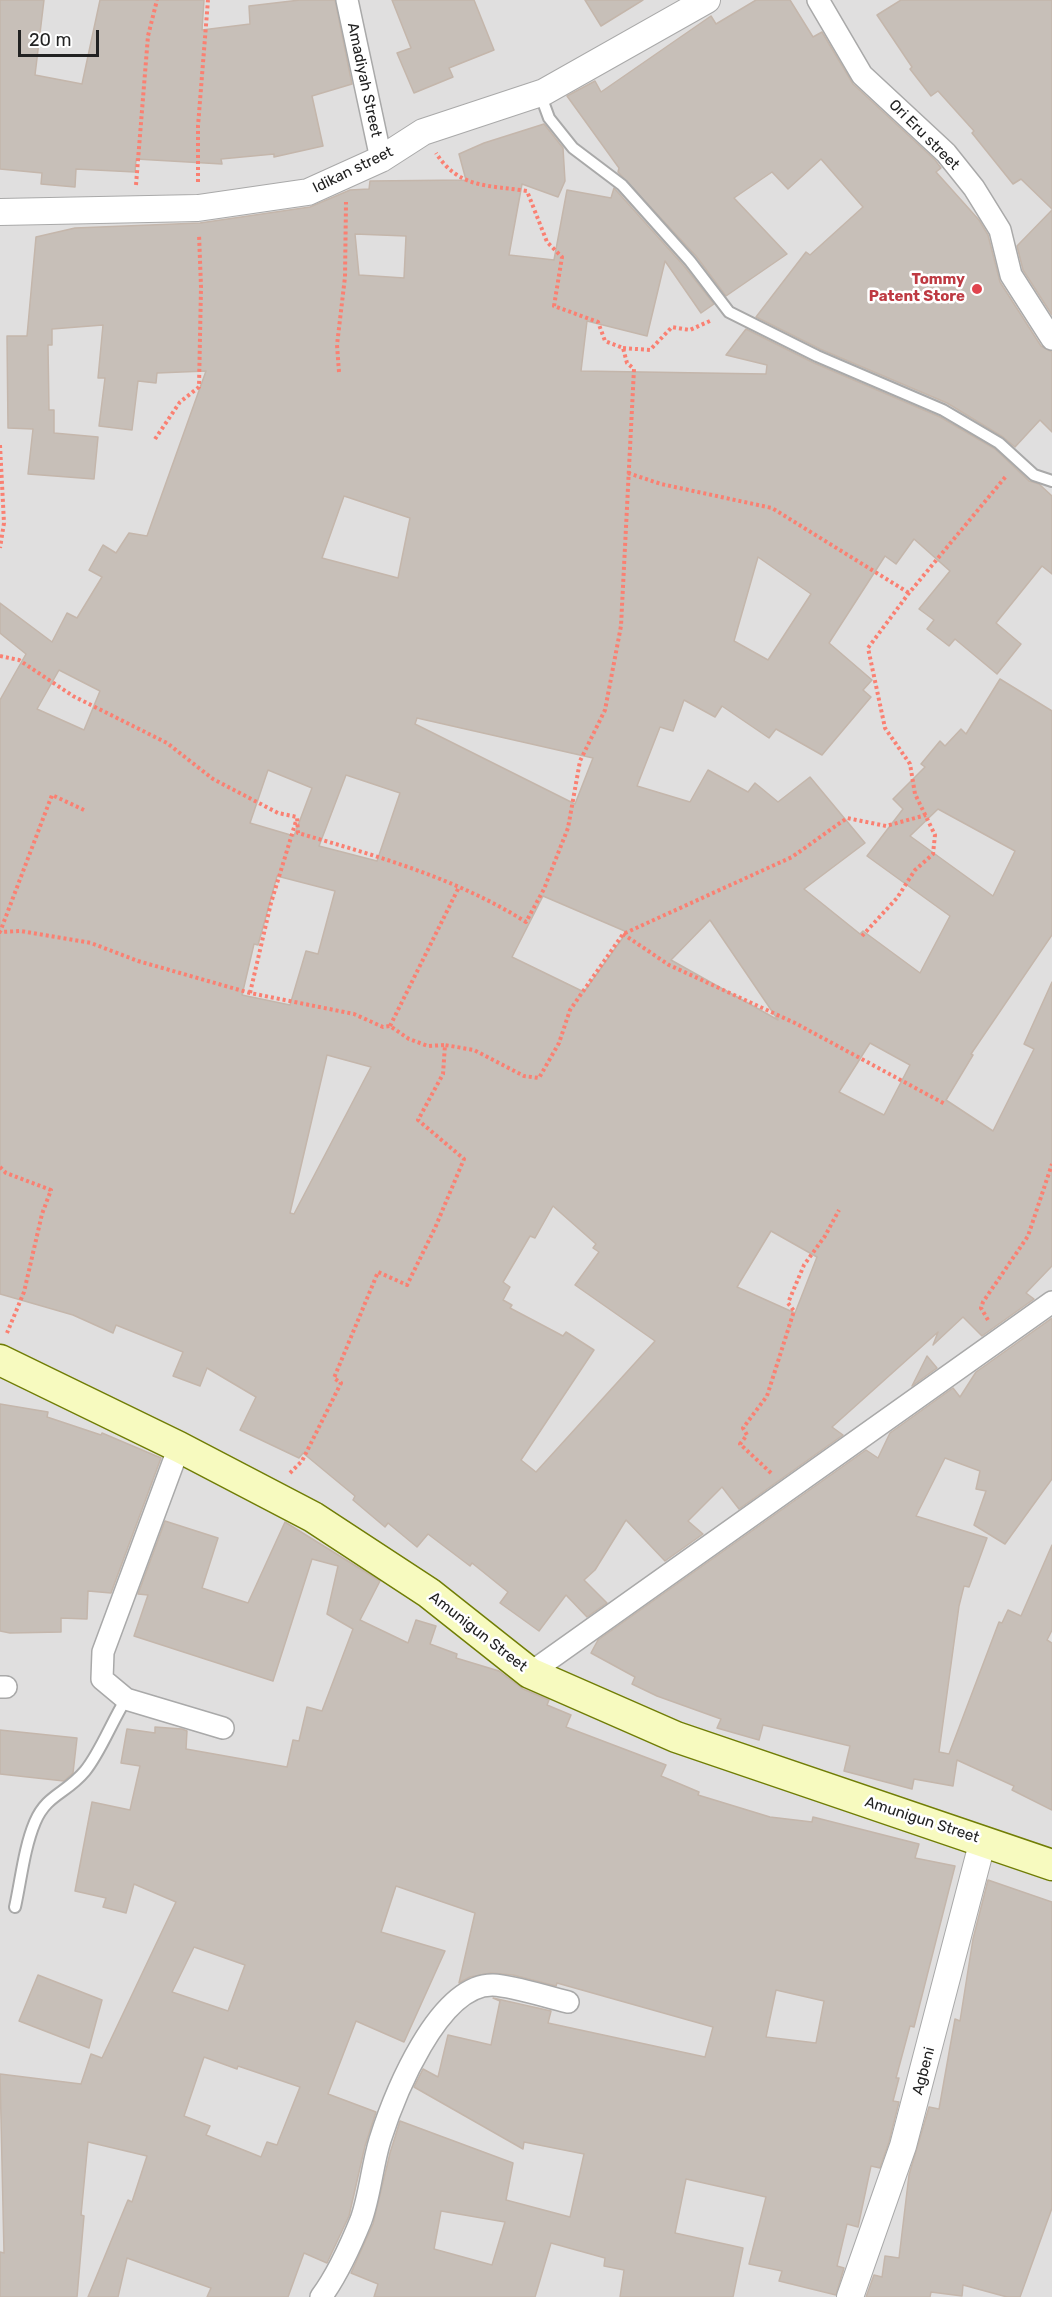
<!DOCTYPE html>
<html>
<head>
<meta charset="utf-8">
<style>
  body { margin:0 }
  #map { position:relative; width:1052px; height:2297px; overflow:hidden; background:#f2efe9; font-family:Rubik,sans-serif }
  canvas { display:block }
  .scale { position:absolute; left:18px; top:30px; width:81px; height:27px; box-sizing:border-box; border:3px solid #222; border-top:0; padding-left:8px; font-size:18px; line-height:21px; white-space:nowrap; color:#222; -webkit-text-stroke:4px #fff; paint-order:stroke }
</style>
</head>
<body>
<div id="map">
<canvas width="1052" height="2297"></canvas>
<div class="scale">20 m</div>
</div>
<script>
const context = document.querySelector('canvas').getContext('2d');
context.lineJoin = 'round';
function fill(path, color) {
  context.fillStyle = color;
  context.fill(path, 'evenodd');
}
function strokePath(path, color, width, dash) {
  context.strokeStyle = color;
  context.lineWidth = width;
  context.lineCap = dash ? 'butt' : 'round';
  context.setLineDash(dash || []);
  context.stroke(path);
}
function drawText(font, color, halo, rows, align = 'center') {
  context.font = font + ' Rubik,sans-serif';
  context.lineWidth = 5;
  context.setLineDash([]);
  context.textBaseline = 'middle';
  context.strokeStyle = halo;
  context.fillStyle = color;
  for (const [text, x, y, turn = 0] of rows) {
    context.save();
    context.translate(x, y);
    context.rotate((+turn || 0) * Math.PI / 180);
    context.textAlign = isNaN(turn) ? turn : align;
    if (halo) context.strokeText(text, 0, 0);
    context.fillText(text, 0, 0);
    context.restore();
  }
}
fill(new Path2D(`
  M0,0H1052V2297H0Z`), '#e0dfdf');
const building = new Path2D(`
  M0,0H44L35,75L82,84L100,0H204L202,30L250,24L249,6L300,0H335L352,84L312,96L323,146L274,157V154L221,159L222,164L136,159L135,172L76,169L75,187L41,184L42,173L0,169Z
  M392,0H474L494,50L449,68L453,77L414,93L397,53L411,48Z
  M585,0H643L601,26Z
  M756,0H790L813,37L822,32L853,84L935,160L941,168L936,172L979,220L988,235L1000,282L1041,346L1052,352V432L1040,420L1015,447L1003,437L947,403L820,349L756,317L806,252L810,255L863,207L821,159L788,189L772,172L734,198L787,254L726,296L696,256L618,172L619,168L567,96L595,81L601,92L711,16L716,24Z
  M901,0H1052V209L1021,179L1013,184L972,133L974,131L938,91L931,96L910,69L912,67L877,15Z
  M544,124L563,148L565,181L558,197L522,184L509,255L554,260L567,190L611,198L614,188L684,266L714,304L701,313L665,261L647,336L587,321L581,371L766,374L767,365L726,355L746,329L814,363L940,417L995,449L1029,481L1039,484L1052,496V574L1042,566L996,623L1021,644L997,674L955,639L949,646L927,629L934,620L919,609L950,571L914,539L896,564L885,556L829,643L872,680L863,690L871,697L822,755L776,729L769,738L722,706L715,717L684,700L673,731L660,727L637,786L690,802L708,770L748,792L755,783L778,802L810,777L865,843L804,889L860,934L863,931L920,973L950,916L867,856L903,809L893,799L925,767L921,764L940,741L945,746L961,729L966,734L1000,679L1052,711V935L971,1054L973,1055L946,1100L993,1131L1034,1049L1024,1044L1052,982V1266L1026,1293L1034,1299L982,1336L963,1317L933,1345L938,1332L832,1427L843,1435L739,1509L722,1487L688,1521L703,1534L665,1561L626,1520L595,1570L584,1580L607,1603L587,1617L566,1595L539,1631L500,1603L508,1592L472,1563L470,1566L428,1534L417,1547L388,1523L385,1527L353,1500L355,1496L303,1453L299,1458L240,1430L256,1397L207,1368L200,1386L173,1376L183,1352L116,1325L113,1333L73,1315L0,1294V700L26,654L0,633V603L52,642L67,613L77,618L102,577L89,570L103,545L116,553L129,533L147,536L206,371L157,373L156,383L138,381L132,430L99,426L105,378H98L103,325L52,329V345H48L49,410H54V433L98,437L94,479L28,474L33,429L8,428L7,336H27L36,237L75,228L200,223L310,207L350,190L369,189L370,181L466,180L459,154L484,143ZM355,234L406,236L404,278L359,275ZM344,496L410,518L398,578L322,558ZM758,557L811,594L768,660L734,641ZM59,670L100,691L84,730L37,709ZM417,718L593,758L575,804L415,724ZM268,770L312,788L294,836L250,823ZM346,775L400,793L377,861L319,846ZM938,809L1015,851L993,896L910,836ZM277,876L335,891L318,954L306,951L290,1005L242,995L254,944L258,945ZM543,896L627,932L584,992L512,957ZM710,920L778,1020L671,960ZM870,1043L910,1065L884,1115L839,1092ZM327,1055L371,1067L294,1214L290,1213ZM553,1206L596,1244L593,1248L599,1252L575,1285L655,1341L536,1472L521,1460L594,1350L566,1332L563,1336L510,1308L512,1305L503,1300L510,1287L503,1282L530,1236L535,1238ZM771,1231L817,1257L795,1313L737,1287Z
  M1052,210V315L1023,270L1017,246Z
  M1052,1318V1479L1005,1544L974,1525L986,1491L976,1489L980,1471L945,1458L916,1516L987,1538L969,1587L964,1586L959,1606L939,1752L949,1754L999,1622L1002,1623L1008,1610L1021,1616L1052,1545V1630L1047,1640L1052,1643V1810L1012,1790L1014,1786L957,1760L953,1786L914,1779L912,1789L844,1771L850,1746L763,1725L759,1740L717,1728L721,1719L657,1696L632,1684L635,1677L591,1653L598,1640L866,1450L878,1458L890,1433L953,1388L960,1397L976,1372Z
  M927,1356L937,1368L912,1386Z
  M0,1404L48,1412L47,1417L101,1435L102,1433L161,1458L111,1593L88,1591L87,1619L61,1618V1632L10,1633L0,1631Z
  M165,1521L218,1538L202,1588L248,1603L285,1522L380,1581L360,1620L408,1643L416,1620L436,1626L430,1644L457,1654L456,1658L499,1671L523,1689L549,1700L547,1705L571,1715L566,1727L666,1765L661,1776L699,1792L698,1795L770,1817L812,1822L813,1817L919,1844L915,1858L955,1866L914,2027L910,2026L896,2078H899L893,2101L899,2102L889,2142L880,2168L871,2166L858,2227L847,2224L837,2266L844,2268L836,2295L779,2281L782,2271L749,2264L766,2197L686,2179L675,2233L743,2248L733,2297H620L624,2270L604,2266L605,2258L551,2243L535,2297H374L378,2284L351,2273L373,2224L390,2153L400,2121L513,2163L506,2200L570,2217L584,2154L524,2142L523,2149L414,2087L423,2069L438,2077L448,2035L491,2045L500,2001L493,1998L551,2011L548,2023L705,2057L713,2027L557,1983L556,1986L513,1975L491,1973L470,1977L459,1983L475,1913L396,1886L381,1932L445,1951L404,2042L356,2021L328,2094L376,2112L365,2146L349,2216L327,2263L304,2253L288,2297H207L211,2288L127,2258L118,2297H88L128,2200L132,2202L147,2156L88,2142L81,2215L84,2216L77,2297H0V2252L4,2253L0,2074L81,2084L91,2054L102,2058L176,1902L134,1884L126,1913L103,1907L106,1898L75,1891L92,1802L130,1810L140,1766L121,1763L127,1729L155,1733V1727L182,1729L187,1731L186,1749L287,1767L293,1740L299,1741L307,1707L322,1711L353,1629L327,1614L338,1566L312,1559L273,1681L134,1636L148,1595L138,1594ZM194,1947L245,1965L228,2011L172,1992ZM776,1990L824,2001L816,2043L766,2037ZM204,2057L237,2069L238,2066L300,2087L277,2145L267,2142L261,2157L206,2135L210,2126L184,2116ZM441,2211L505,2222L492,2265L434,2249Z
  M0,1730L77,1738L73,1773L64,1781L0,1774Z
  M988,1880L1052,1902V2208L1020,2297H1007L963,2285L962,2296L931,2292L930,2297H866L874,2275L882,2277L885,2256L899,2258L909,2175L929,2107L939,2109L955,2019L960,2021L973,1939Z
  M38,1975L102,2000L89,2048L19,2021Z`);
fill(building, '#c7bfb8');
strokePath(building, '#c4b6ab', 1.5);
const service = new Path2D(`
  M543,93L542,99L549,118L573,148L622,185L690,261L729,312L817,356L943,410L999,443L1034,475L1052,481
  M15,1907C21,1880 24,1848 35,1822C47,1794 66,1794 85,1771C100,1753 112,1721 126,1699`);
const minor = new Path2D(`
  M347,0L381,159
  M818,0L862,75L946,153L974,188L1000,230L1011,275L1052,339
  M179,1447L103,1652L102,1679L126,1699L223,1728
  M530,1673L1052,1302
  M0,1687H6
  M321,2297C338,2274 350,2247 361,2220C370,2195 372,2166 380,2140C394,2096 438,1984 493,1985C515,1986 546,1997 568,2002`);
const tertiary = new Path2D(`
  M0,212L198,208L308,192L381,159L423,132L544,92L707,0
  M850,2297L903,2146L983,1840`);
const secondary = new Path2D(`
  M0,1360L179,1447L313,1517L429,1593L530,1673L676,1737L1052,1865`);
strokePath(service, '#a9a9a9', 14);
strokePath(minor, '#a9a9a9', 24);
strokePath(tertiary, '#a9a9a9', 28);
strokePath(secondary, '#707d05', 33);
strokePath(new Path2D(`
  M198,182V126L208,0
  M136,185L148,36L157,0
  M623,348L650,350L672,327L690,330L712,320
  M339,372L337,345L345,277L346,202
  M155,439L180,402L199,387L201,287L199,234
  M0,445L4,523L0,548
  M628,473L661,484L772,508L909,593
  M0,656L19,660L73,696L167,743L213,779L278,813L297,817L298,833C377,856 456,878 526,922L544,889L568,828L580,761L605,710L621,626L634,369L627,363L623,348L605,341L598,322L554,306L562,257L547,242L527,191C489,185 459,189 436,153
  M84,810L52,795L0,932L21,931L91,943L138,961L250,993L354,1014L383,1027L390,1026L409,1039L428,1046L445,1045
  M623,934L669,965L795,1023L945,1104
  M862,936L897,898L915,870L933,854L935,835L915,794L910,764L885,728L868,648L909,593L1007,475
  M250,993L271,903L296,821
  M390,1026L459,887
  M0,1167L6,1173L51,1190L42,1214L24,1292L7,1333
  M988,1320L981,1308L983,1302L1028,1236L1052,1164
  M290,1473L302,1461L341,1383L334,1378L378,1272L407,1285L435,1228L464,1159L418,1120L443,1074L445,1045L474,1050L524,1076L539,1078L559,1043L570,1010L623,934L792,857L847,818L886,826L926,815
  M771,1473L740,1444L747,1435L743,1428L767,1396L794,1311L788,1303L804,1265L825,1236L839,1210`), '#fa8072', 4, [3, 3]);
strokePath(service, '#fff', 10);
strokePath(minor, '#fff', 21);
strokePath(tertiary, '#fff', 26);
strokePath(secondary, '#f7fabf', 30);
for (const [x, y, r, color] of [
  [977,289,6,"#e0444e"]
]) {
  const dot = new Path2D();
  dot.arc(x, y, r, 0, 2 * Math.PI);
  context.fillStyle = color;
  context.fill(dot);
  strokePath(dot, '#fff', 2);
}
drawText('15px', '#222', '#fff', [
  ["Amadiyah Street",364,80,78],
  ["Ori Eru street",924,135,45],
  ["Idikan street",353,170,-26],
  ["Amunigun Street",478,1632,38],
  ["Amunigun Street",922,1820,18],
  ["Agbeni",924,2071,-75]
]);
drawText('bold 15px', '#be3a42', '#fff', [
  ["Tommy",965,280],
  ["Patent Store",965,297]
], 'right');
</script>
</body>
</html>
